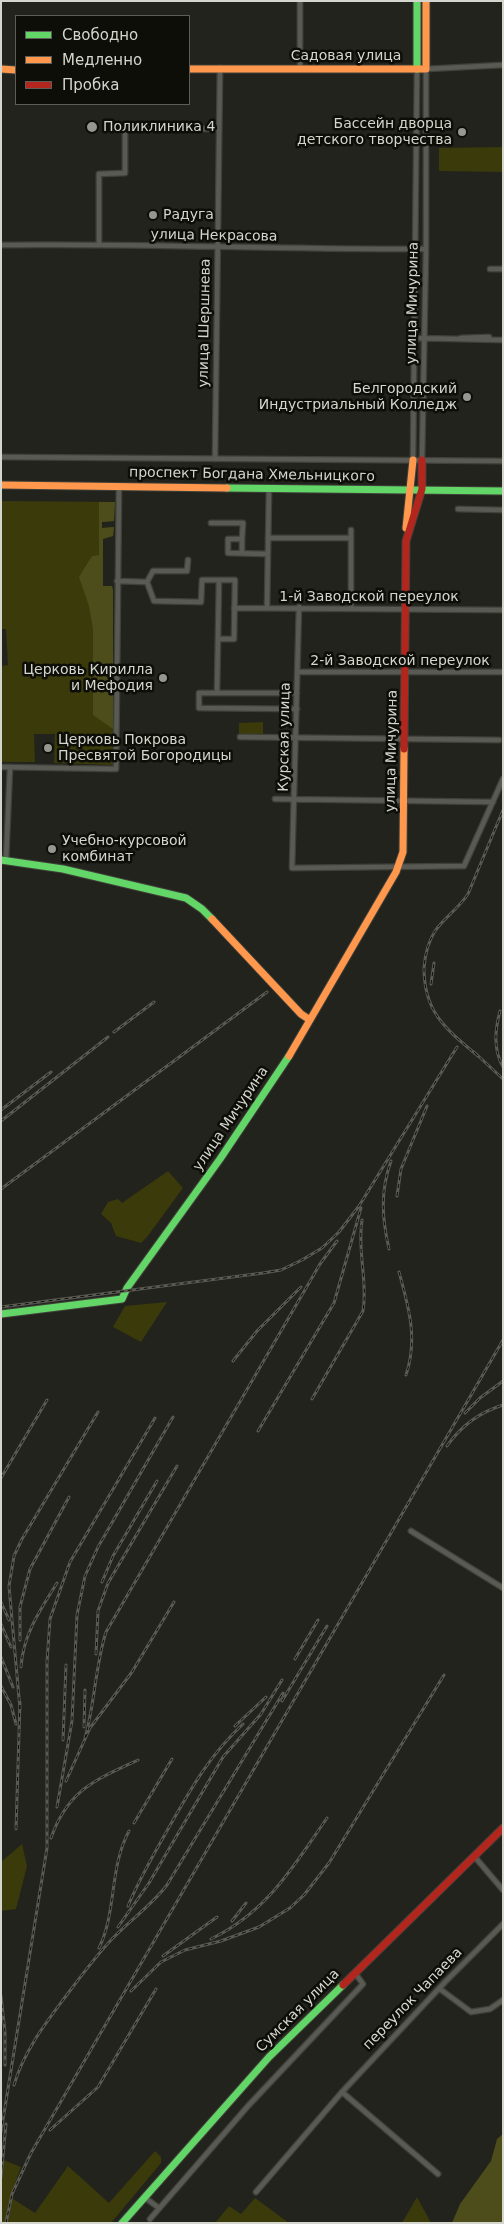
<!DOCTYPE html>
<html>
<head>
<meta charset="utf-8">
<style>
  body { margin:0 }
  #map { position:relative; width:504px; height:2224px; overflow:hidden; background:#23231d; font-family:"DejaVu Sans",sans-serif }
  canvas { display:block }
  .frame { position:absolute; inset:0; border:2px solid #d4d5cd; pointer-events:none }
  .legend { position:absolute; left:15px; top:15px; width:175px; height:90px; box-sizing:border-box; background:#0e0e09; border:1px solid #5d5e57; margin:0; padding:6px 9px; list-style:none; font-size:15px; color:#d4d5cd }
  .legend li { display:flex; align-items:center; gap:10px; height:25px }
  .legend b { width:25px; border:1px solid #5d5e57 }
</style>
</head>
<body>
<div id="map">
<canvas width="504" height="2224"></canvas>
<div class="frame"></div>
<ul class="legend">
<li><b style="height:6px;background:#63d668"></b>Свободно</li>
<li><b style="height:6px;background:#ff974d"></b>Медленно</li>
<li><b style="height:6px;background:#b3261e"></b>Пробка</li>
</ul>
</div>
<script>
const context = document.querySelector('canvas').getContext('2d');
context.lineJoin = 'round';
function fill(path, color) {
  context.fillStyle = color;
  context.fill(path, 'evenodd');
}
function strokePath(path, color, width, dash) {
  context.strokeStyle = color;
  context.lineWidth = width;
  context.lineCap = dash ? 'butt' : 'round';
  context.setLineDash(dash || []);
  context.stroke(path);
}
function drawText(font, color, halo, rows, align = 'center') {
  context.font = font + ' "DejaVu Sans",sans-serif';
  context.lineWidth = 5;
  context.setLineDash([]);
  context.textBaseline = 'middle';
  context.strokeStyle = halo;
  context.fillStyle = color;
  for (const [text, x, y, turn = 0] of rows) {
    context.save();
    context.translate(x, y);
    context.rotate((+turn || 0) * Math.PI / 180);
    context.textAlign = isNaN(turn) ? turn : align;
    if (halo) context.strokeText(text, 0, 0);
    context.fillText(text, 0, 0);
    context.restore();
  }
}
fill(new Path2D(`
  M503,147V172L439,171V148Z
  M1,501L115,502L114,521L102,522V528L114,527L113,536L103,539V586H112L113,590V765L54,763L55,734H34L35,762H1V666L8,665L6,629H1Z
  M263,722V735L239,734V723Z
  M168,1171L183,1188L147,1237L141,1243L116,1236L111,1223L101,1214L108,1202L118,1199L122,1203Z
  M167,1302L141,1342L113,1327L125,1306Z
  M22,1844L27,1866L16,1909L1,1911V1862Z
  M155,2151L161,2157V2163L111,2223H1V2159L21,2167L10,2197L35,2213L68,2166L109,2203Z
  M417,2197L431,2223H402Z
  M255,2198L289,2223H215L229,2206L241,2214Z`), '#3a3a0b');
fill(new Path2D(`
  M99,502H115L114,521L102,522V528L114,527L113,536L103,539V586H112L113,590V729L93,715V629L89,606L79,577L92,556L99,555Z
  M503,2134V2223H452L460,2204L491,2161L497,2139Z`), '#4c4d1b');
const street = new Path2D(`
  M300,1V69
  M99,244V174L125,173V128L219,129
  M1,245C143,243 285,250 426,249
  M490,269H503
  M415,338L503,340
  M461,338L489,337
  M1,457L503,461
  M215,459L220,68
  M413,460L417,69
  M422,460L426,249V69L503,65
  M458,509L503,510
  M211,523H243L242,539H228V553L268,554
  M268,538H351
  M242,553V539
  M117,581L147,582L154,601L201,602L202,580H235L234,639H218
  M147,582L153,571H187L188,560
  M299,607L292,868L464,866L503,779
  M234,608L503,610
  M267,608L269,488
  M351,608V530
  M298,672H503
  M217,692L219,580
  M297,709L199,708V693H297
  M240,737L499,740
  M1,767L116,769L119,486
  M275,799L493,802
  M6,860L10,767
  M411,1531L503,1588
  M474,1856L503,1890
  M440,1989L471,2012L490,2009L503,2000
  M342,2092L446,1981L503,1924
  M256,2192L342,2092L438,2174
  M144,2197L159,2208
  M150,2219L248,2106L363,1984L355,1973`);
const fast = new Path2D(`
  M417,1V69
  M227,488L503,491
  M1,860L63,869L186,898L202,909L212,919
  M1,1314L122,1299L127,1288L220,1159L289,1056
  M122,2223L269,2057L343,1985`);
const slow = new Path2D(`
  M1,69L16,70
  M189,69H426V1
  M1,485L227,488
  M406,528L413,460
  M212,919L301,1014L310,1020
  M289,1056L396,872L403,852L404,749`);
const jam = new Path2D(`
  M404,749L406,541L422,489V460
  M343,1985L503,1828`);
strokePath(street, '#40403a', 7);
strokePath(fast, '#40403a', 9);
strokePath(slow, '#40403a', 9);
strokePath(jam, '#40403a', 9);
strokePath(street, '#5a5a54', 4.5);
strokePath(fast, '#63d668', 7);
strokePath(slow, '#ff974d', 7);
strokePath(jam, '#b3261e', 7);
const rail = new Path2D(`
  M431,984L434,963
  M500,1011C495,1030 493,1049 503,1067
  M114,1032L154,1002
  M474,1052L503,1079
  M478,1056C446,1029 424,1013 424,968C425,955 428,942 435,931C445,917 459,908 468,894L503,810
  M1,1110L51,1072
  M1,1121L108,1037
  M1,1189L267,992
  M397,1196L401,1169L427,1106
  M389,1249C382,1218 380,1192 391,1161
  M399,1272C409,1308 418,1339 406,1375
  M1,1307L263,1273L281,1270L302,1260L322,1248L339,1232L359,1206L457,1047
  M233,1361L257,1331L301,1287
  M312,1399L363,1311C368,1281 357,1251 362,1220
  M465,1413L480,1398L503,1381
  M258,1431L334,1303L361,1208
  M447,1446C461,1426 480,1412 503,1405
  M1,1478L47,1400
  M102,1582L113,1556L157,1481
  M1,1602L9,1620
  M1,1624L11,1647
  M20,1640V1607L30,1569L69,1497
  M96,1654L98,1611L108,1583L177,1466
  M1,1657L13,1687
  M295,1659L318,1620
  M21,1667C23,1635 40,1610 57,1583
  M1,1686L11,1705L16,1724
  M282,1701L327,1626
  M20,1709L9,1586L14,1556L22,1539L98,1412
  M235,1726L266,1697
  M84,1727L85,1690
  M85,1738C95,1703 95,1667 106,1632L320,1264L337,1241
  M63,1740L66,1665
  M66,1781L90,1728L132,1672L174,1602
  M57,1807L72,1721L77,1615L85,1576L98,1547L173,1417
  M134,1823L172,1759
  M16,1829L20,1702
  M51,1838C68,1790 95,1780 138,1760
  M128,1906C140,1877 156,1850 172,1822C193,1785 211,1754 243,1724
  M232,1921L246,1903
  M118,1927L149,1883L223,1757L261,1714L282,1680
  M211,1939C267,1912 293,1867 327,1818
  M99,1948C117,1911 109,1868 129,1831
  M163,1956L217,1917
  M131,1991L161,1962L185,1950L221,1941L259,1927L290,1908L304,1895L329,1863L444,1675
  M1,1996L5,2032V2065
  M14,2085C24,2051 45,2024 66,1996C81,1976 95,1957 112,1939C130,1920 151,1906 167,1885L283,1693
  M50,2130L98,2087L156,1989
  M1,2132L47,1848V1662L50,1619L70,1562L155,1418
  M1,2177L6,2124
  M6,2223L12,2194L31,2153L503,1340`);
strokePath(rail, '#5a5a55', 3);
strokePath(rail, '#0e0e09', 1, [4]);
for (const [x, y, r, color] of [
  [92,127,6,"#96978f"],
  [462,132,5,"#96978f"],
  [153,215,5,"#96978f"],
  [467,397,5,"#96978f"],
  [163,678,5,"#96978f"],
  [48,748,5,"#96978f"],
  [52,849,5,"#96978f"]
]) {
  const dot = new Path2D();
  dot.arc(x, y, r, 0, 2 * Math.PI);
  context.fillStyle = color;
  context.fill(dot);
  strokePath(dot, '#0e0e09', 2);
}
drawText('14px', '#d4d5cd', '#0e0e09', [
  ["Садовая улица",346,56],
  ["улица Некрасова",214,236,1],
  ["улица Мичурина",413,303,-89],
  ["улица Шершнева",205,323,-89],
  ["проспект Богдана Хмельницкого",252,475,1],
  ["1-й Заводской переулок",369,597],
  ["2-й Заводской переулок",400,661],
  ["Курская улица",285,737,-89],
  ["улица Мичурина",392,751,-89],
  ["улица Мичурина",231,1119,-56],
  ["переулок Чапаева",413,1999,-46],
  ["Сумская улица",298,2011,-45]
]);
drawText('14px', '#d4d5cd', '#0e0e09', [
  ["Бассейн дворца",452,124,"right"],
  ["детского творчества",452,140,"right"],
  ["Поликлиника 4",103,127],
  ["Радуга",163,215],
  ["Белгородский",457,389,"right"],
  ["Индустриальный Колледж",457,405,"right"],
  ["Церковь Кирилла",153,670,"right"],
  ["и Мефодия",153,686,"right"],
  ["Церковь Покрова",58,740],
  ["Пресвятой Богородицы",58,756],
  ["Учебно-курсовой",62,841],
  ["комбинат",62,857]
], 'left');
</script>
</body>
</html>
